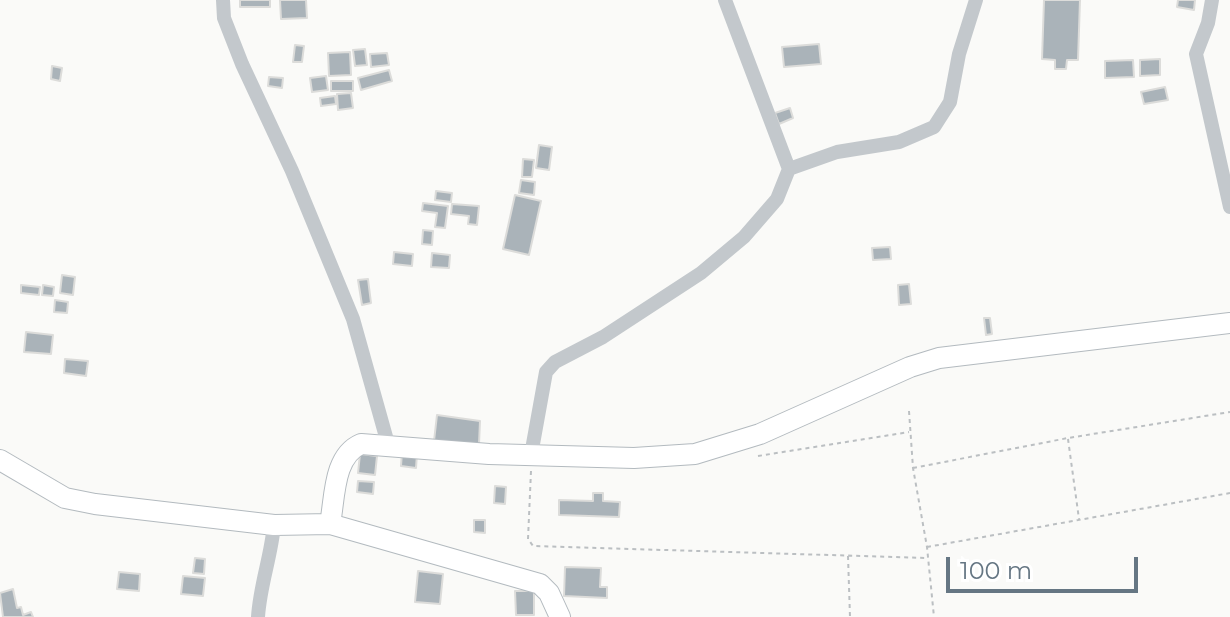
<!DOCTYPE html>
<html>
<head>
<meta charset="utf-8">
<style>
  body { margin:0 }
  #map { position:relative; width:1230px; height:617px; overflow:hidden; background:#fafaf8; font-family:Montserrat,sans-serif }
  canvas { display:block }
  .scale { position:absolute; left:946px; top:557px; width:192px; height:36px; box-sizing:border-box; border:4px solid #657683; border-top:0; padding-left:10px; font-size:24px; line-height:28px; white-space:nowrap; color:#657683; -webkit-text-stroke:6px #fff; paint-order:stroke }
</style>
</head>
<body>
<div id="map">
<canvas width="1230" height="617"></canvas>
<div class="scale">100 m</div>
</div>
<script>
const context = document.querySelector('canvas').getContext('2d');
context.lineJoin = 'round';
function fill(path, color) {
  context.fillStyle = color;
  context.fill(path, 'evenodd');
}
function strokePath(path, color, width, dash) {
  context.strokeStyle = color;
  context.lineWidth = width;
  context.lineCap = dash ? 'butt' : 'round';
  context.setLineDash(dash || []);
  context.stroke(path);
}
const building = new Path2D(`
  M240,0H270V7H240Z
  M280,0H306L307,18L281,19Z
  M1044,0H1080L1078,60H1067L1066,69H1055V60L1042,59Z
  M1178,0H1195L1194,10L1177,7Z
  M819,44L821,64L784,67L782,47Z
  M295,45L304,46L302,62H293Z
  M365,49L367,65L355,66L353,50Z
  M350,52L351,75L329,76L328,53Z
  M387,53L389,65L371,67L370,54Z
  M1160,59V75L1140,76V60Z
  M1133,60L1134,77L1105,78V61Z
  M52,66L62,68L60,81L51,79Z
  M389,70L392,81L361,90L358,78Z
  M326,76L328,90L312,92L310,78Z
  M269,77L283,78L282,88L268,86Z
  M331,81H353V91H331Z
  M1165,87L1168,100L1144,104L1141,92Z
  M351,93L353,108L338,110L337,94Z
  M335,96L336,104L321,106L320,98Z
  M790,108L793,118L779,124L775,113Z
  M539,145L552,147L549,170L536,168Z
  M523,159L534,160L532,177H522Z
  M521,180L535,182L534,195L519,193Z
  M436,191L452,193L451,202L435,200Z
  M515,195L541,201L529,255L503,249Z
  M423,203L448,206L445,228L435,227L437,213L422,211Z
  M452,204L479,206L477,225L468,224L469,216L451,214Z
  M423,230L433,231L432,245L422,244Z
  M890,247L891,259L873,260L872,248Z
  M394,252L413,254L412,266L393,264Z
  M432,253L450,255L449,268L431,267Z
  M62,275L75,277L73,295L60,293Z
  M368,279L371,303L362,305L358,280Z
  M909,284L911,304L899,305L898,285Z
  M21,285L40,287L39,295L21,293Z
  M43,285L54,287L53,296L42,295Z
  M55,300L68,302L67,313L54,312Z
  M984,318H990L992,334L986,335Z
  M26,332L53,335L51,354L24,352Z
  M65,359L88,361L86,376L64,373Z
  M437,415L480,421L479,444L434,441Z
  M402,452L417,454L416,468L401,466Z
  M360,454L377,456L375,475L358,473Z
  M358,481L374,482L373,494L357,492Z
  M495,486L506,487L505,504L494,503Z
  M593,493H603V501L620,502L619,517L559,515V500L593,501Z
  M474,520H485V533L474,532Z
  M195,558L205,559L204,574L193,573Z
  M565,567L601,568L600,587H607V598L564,596Z
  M418,571L443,574L440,604L415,602Z
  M119,572L140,574L139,591L117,589Z
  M183,576L205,578L203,596L181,594Z
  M13,589L17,608L21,607L23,615L31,612L33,617H3L0,593Z
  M515,591H534V615H516Z`);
fill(building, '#aab3b9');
strokePath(building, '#dcdcda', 2);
const secondary = new Path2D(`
  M0,460L65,498L95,504L274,525L330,524L540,584L549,593L560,617
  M330,524C335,498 333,456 361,444L489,454L634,458L695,454L760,434L910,367L939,358L1230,323`);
strokePath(secondary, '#b3babf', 22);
strokePath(new Path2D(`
  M909,411L913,468L927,547L934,617
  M1068,439L1079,519
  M758,456L909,432
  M913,468L1068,438L1230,412
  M531,471L528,539L533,546L927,558
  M927,547L1230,493
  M848,556L850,617`), '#bbbfc2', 2, [4, 4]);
strokePath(new Path2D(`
  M223,0L224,18L242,64L292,171L353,319L388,444
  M1212,0L1208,23L1196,54L1230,207
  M789,169L837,152L899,142L934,127L950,102L959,54L976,0
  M531,455L546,372L555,362L603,337L701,273L744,237L777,199L789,169L725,0
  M258,617C260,585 271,557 274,525`), '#c3c8cc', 14);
strokePath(secondary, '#fff', 20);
</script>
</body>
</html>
